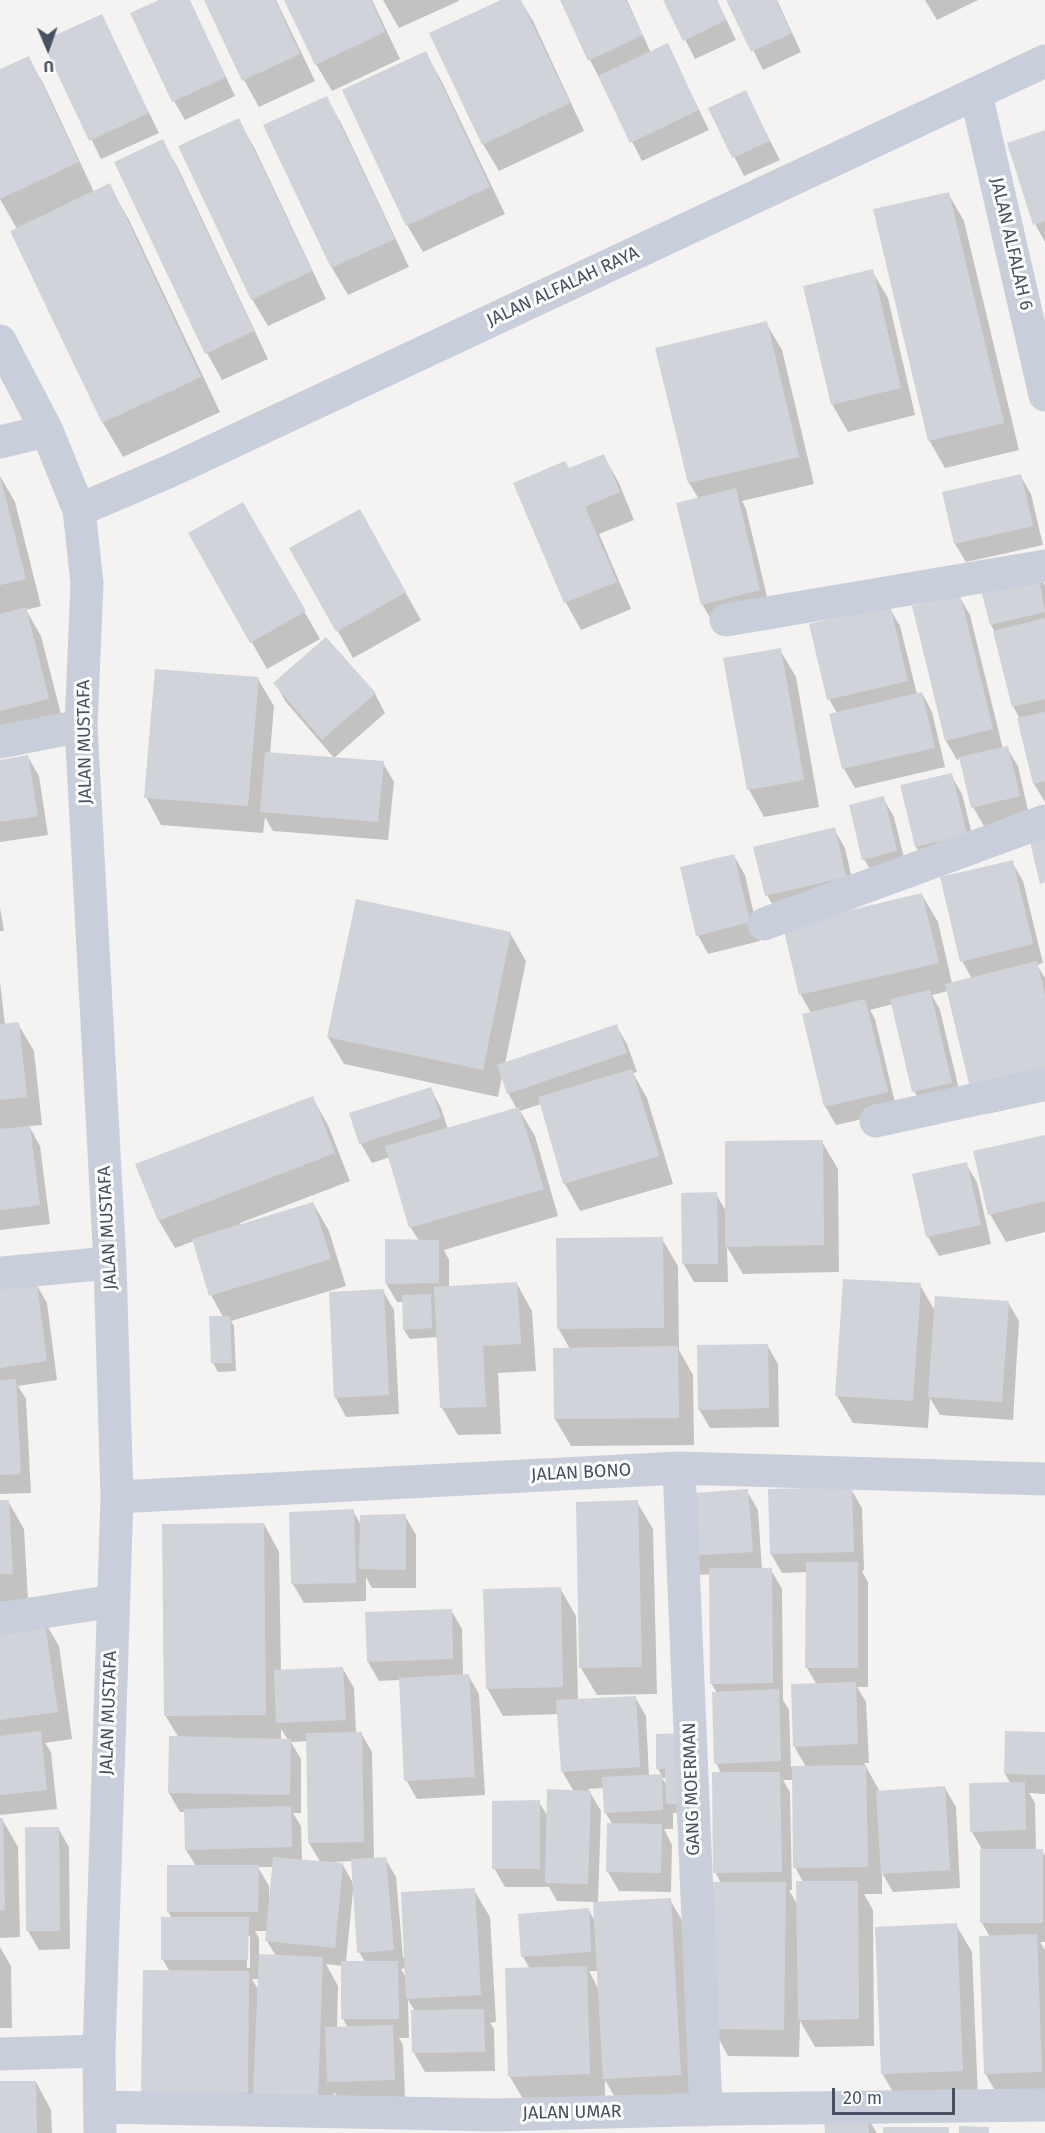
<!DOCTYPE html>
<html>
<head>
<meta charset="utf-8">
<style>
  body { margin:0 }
  #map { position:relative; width:1045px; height:2133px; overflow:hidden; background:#f5f3f2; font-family:"Fira Sans",sans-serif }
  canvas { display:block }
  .north { position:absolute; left:18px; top:18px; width:60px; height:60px; -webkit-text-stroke:4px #fff; paint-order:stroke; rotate:178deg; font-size:16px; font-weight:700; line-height:24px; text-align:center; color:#485162 }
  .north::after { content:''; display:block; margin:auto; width:21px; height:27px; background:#485162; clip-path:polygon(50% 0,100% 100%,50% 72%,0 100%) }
  .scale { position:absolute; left:832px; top:2088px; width:123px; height:27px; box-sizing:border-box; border:3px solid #485162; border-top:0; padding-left:8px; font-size:18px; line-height:21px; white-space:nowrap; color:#485162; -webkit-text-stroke:4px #fff; paint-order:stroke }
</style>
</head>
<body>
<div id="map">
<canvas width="1045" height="2133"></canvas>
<div class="north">U</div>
<div class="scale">20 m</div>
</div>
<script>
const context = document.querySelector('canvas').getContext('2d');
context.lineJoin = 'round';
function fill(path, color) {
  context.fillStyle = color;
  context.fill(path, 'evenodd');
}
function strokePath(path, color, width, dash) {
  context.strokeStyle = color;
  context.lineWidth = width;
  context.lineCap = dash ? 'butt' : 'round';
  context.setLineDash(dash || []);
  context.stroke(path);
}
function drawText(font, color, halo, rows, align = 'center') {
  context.font = font + ' "Fira Sans",sans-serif';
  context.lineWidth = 6;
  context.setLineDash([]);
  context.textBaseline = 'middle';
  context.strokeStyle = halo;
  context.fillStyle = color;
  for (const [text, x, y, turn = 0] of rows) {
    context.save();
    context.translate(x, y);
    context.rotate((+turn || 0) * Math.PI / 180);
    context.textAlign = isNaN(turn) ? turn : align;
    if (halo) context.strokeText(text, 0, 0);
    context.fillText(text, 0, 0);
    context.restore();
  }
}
fill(new Path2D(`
  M162,0H189L235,96L185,120L174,101Z
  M205,0H276L315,81L259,107L244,80Z
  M286,0H372L400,59L332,91L316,64Z
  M383,0H458L459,1L399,28Z
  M504,0H520L533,21L584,131L499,171L483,144Z
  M561,0H627L651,53L667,45L709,130L642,161L590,60Z
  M665,0H717L736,40L695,59Z
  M728,0H777L801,52L763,70Z
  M925,0H978L937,20Z
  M101,15L159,133L101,159L44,42Z
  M425,53L441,80L505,214L423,252L407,225Z
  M28,57L44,85L94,192L109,185L129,220L220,412L123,457L103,423L12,231L17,229L0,199V71Z
  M745,92L780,160L744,176L710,109Z
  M326,97L342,125L409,267L348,295L332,268L265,126Z
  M238,120L254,147L326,299L268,326L252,299Z
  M1045,132V242L1035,224Z
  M162,141L178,168L268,359L222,380L207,353Z
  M948,193L964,221L1019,450L945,468L929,440Z
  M872,271L888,298L915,415L848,432L832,404Z
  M766,323L782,350L814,484L742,501L746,509L770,609L713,623L702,604L699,499L689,483Z
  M603,455L619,483L634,520L599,534L631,609L581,630L566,603L515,483L569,470Z
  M1020,475L1031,494L1043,545L966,562L955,544Z
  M0,476L15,502L41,606L26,610L41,636L64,726L0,742Z
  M243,504L320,639L267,669L190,534Z
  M375,538L421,620L353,658L291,548Z
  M1036,570L1045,585V802L1034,784L1019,719H1020L1013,706L995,632L991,625Z
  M959,596L970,615L1003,749L1007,748L1018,766L1029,815L984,826L973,807L961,758L957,760L946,741Z
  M889,607L900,626L917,694L922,693L932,712L945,767L855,788L844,769L830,715L837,713L829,699Z
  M780,650L796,677L819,807L764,817L749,790L725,660Z
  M258,679L274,706L270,754L383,763L394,782L388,840L273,831L265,817L263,833L161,825L146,797Z
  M275,683L375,694L385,713L334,758L286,702Z
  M28,757L39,776L48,835L0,842V761Z
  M951,775L962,794L977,854L927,865L916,847Z
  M883,798L894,817L907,870L875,878L864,859Z
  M834,829L845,848L856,896L778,914L767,895Z
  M734,856L745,875L760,941L708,954L698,935Z
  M1012,862L1023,881L1043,963L1037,965L1045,978V1101L987,1114L971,1087L948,991L932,995L940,1010L962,1102L925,1110L914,1091L893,1004L870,1010L875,1019L897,1111L836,1125L825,1106L811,1013L801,995L785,927L922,895L938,922L952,983L972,979L962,961Z
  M0,907L4,931H0Z
  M510,933L526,961L505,1064L616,1025L627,1044L637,1072L633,1073L647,1098L673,1184L580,1211L565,1184L541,1104L520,1111L535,1136L558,1216L444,1250L449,1260V1287L517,1284L532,1311L536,1371L498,1373L501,1434L458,1435L442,1408L438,1337L410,1339L404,1330L403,1302H397L386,1283L419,1241L411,1228L390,1157L372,1163L361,1144L351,1114L431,1089L441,1108L448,1129L517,1109L508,1093L502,1076L498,1097L344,1064L328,1037Z
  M0,982L5,1025L18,1024L34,1051L42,1125L29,1126L40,1146L50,1224L0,1230Z
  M312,1097L328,1125L350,1181L240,1223L241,1225L313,1203L329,1231L346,1286L231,1321L234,1326L236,1371L218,1372L213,1363L223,1317L211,1295L194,1241L175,1248L159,1221L137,1165Z
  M1045,1136V1232L1006,1242L990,1214Z
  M822,1142L838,1169L839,1272L743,1274L727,1247L728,1282H694L683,1263L716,1194L727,1213Z
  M966,1164L977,1182L991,1244L939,1256L928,1237L914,1175Z
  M662,1239L678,1266L679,1350L693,1375L694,1445L571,1446L555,1419L570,1349L558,1328Z
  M36,1284L47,1303L57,1380L18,1386L26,1399L31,1493L0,1494V1289Z
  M920,1285L935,1311L1008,1302L1019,1321L1013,1420L940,1415L930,1398L928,1428L853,1423L837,1396Z
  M383,1291L394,1310L399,1414L346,1417L336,1398L331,1293Z
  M767,1345L778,1364L779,1427L710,1428L699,1409Z
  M851,1489L862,1508L864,1570L862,1571L868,1582V1687H857L866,1702L869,1763H864L880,1792L945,1788L956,1807L960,1888L893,1892L882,1873V1894H864L873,1910L874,2046L815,2047L800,2021L799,2057L728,2056L713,2028L721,1883L715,1872L721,1773L716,1763L717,1693L711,1683V1574L698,1575L687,1556L747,1491L758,1510L762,1570H771L782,1589L783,1700L789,1710L791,1767H806L794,1746L817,1685L807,1668L808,1572L782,1573L771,1554ZM783,1780H793L795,1867L803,1882L798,1906L789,1890H792L790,1792Z
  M8,1501L24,1529L28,1601L0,1602V1502Z
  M637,1502L653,1529L657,1694L597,1695L581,1668Z
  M353,1511L361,1525L405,1516L416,1535V1588H372L366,1577V1601L304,1603L293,1584L291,1513Z
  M264,1524L279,1552L281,1671L343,1669L354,1688L356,1733H361L372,1752L374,1859L385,1858L396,1877L403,1957H406L474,1890L490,1917L496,2022L490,2023L494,2029L495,2071L425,2072L414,2053L413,2011H415L408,2000L409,2038H399L403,2045L405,2098L340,2101L334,2092L333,2123L159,2119L170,1972L163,1960L172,1919L168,1911L196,1866L186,1850V1812H180L169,1793L179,1738L165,1715ZM281,1729L288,1740H281ZM308,1741L309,1843L321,1863L302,1861L301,1826L293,1813H301V1759L291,1742ZM352,1861L354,1885L343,1865L333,1864V1862ZM258,1867H274L271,1898H269V1886ZM353,1891H355L359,1952L365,1962H346ZM255,1931H268L267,1941L276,1956L259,1955V1938ZM247,1936H250V1968H247ZM326,1964L343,1966V2019L348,2028H337L338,1986ZM406,1968L407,1979L401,1969ZM252,1979H259V1991Z
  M560,1588L576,1616L578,1700L634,1697V1695L646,1716L649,1776H662L658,1769L657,1736L690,1813H673V1829H664L672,1845L671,1892L619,1891L608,1872L613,1825L605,1812L604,1788L588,1789L601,1811L598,1903L670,1900L686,1927L695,2102L620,2106L605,2080V2102L526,2104L510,2077L530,1969L523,1957L588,1909L596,1923L595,1902L557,1901L549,1887H505L494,1868L539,1802L548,1817L574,1792L562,1771L558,1714L503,1716L487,1688ZM662,1778H667V1786ZM589,1971H598L599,1990Z
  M451,1610L462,1629L463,1675H468L479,1694L485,1795L417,1799L406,1780L400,1680L379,1681L368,1662Z
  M43,1619L59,1646L72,1739L45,1743L51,1752L57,1809L0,1815V1625Z
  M1045,1734V1794L1029,1793L1035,1803L1036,1850H1042L1045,1856V1942H1040L1045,1950V2099L1001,2101L985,2073L990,1937L982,1923L983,1851L972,1832L971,1785L1011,1784L1005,1774Z
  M0,1819H2L18,1847L20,1937L0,1938Z
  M58,1828L69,1847L70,1949L39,1950L28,1931Z
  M956,1925L972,1952L978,2098L898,2101L882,2073Z
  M0,1947L11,1966L12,2028H0Z
  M36,2082L51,2110L52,2133H0V2083Z
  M867,2117L877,2133H826Z`), '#0003');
fill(new Path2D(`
  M159,0H190L226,77L172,102L130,13Z
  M204,0H275L300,54L242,81Z
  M284,0H371L385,32L315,65Z
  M501,0H521L570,103L482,145L429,33Z
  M560,0H626L643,35L588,61Z
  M663,0H717L726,20L683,41Z
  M726,0H776L792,33L751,52Z
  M102,14L149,113L89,141L42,41Z
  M668,43L699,110L630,143L598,76Z
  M426,51L490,187L406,226L342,90Z
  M29,56L79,162L0,199V69Z
  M746,90L770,141L732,158L708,108Z
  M327,96L395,239L331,268L263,125Z
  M239,118L312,271L251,300L178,146Z
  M1045,130V221L1033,225L1007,143Z
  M163,139L254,331L205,354L114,162Z
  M110,183L201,377L102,423L10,231Z
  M949,192L1004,423L928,441L873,209Z
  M873,269L901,388L831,405L803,286Z
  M767,321L799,457L688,483L655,348Z
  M604,454L620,492L585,507L617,582L564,603L513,483L565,461L569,468Z
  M1021,474L1033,526L954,544L942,492Z
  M0,476L26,579L0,585Z
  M736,488L760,590L701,605L676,503Z
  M243,502L306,611L250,643L188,533Z
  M360,509L406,592L336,632L289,548Z
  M1037,568L1045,612L990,625L979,582Z
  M960,594L993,729L945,741L912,606Z
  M890,605L908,681L827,700L809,624Z
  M26,607L49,699L0,711V614Z
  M1045,618V699L1012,707L993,631Z
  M326,637L376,693L322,740L273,683Z
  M781,648L804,780L747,790L723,658Z
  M155,669L259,677L248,806L144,798Z
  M922,692L935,748L842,769L829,714Z
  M1045,712V781L1033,784L1017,718Z
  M1008,746L1020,796L971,808L959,757Z
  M265,752L384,761L378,822L260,812Z
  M28,755L38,816L0,822V760Z
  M952,773L967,835L915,847L900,785Z
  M884,796L897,851L862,860L849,805Z
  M835,827L846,877L765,896L753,847Z
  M1045,834V882L1040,884L1029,838Z
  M734,854L750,922L696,936L680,867Z
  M1013,860L1033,944L960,962L940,877Z
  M922,893L939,963L799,995L783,926Z
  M356,899L511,932L483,1070L327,1037Z
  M1037,961L1045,995V1070L970,1088L945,984Z
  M930,990L952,1083L912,1092L890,999Z
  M865,999L888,1092L824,1107L802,1014Z
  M19,1022L27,1097L0,1100V1024Z
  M617,1024L627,1053L507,1094L497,1065Z
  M632,1069L659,1156L563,1184L538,1097Z
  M431,1087L441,1118L359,1144L349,1113Z
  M313,1096L335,1153L158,1221L135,1164Z
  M519,1107L544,1189L409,1228L385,1146Z
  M30,1126L40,1205L0,1210V1129Z
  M1045,1135V1201L988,1215L973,1151Z
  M823,1140L824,1245L725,1247V1141Z
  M967,1162L981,1225L926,1237L912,1174Z
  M717,1192L718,1264H682L681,1193Z
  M313,1202L331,1259L209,1296L192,1239Z
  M663,1237L664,1328L557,1329L556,1238Z
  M385,1239L439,1240V1283L385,1284Z
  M843,1279L921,1283L913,1401L835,1396Z
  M517,1282L521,1344L483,1346L486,1407L440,1408L434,1287Z
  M37,1283L47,1361L0,1368V1288Z
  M384,1289L389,1395L334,1398L329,1292Z
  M431,1294L432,1328L403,1330L402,1295Z
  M935,1296L1009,1301L1002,1402L928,1397Z
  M209,1316H230L232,1363H211Z
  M768,1344L769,1408L698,1410L697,1345Z
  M678,1346L679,1418L554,1419L553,1348Z
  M16,1379L21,1474L0,1475V1380Z
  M852,1487L854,1552L770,1554L768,1489Z
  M748,1489L753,1552L686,1556L681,1494Z
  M0,1500H9L13,1574H0Z
  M638,1500L642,1667L579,1668L576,1502Z
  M354,1509L356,1583L291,1584L289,1512Z
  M406,1514V1570L359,1569L360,1515Z
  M264,1523L266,1715L164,1716L162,1524Z
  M806,1562H858V1668H805Z
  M709,1568H772L773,1683L710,1684Z
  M561,1587L563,1687L486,1689L483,1589Z
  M452,1609L453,1659L367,1662L365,1612Z
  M44,1617L58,1712L0,1720V1623Z
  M343,1667L346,1720L276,1723L274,1670Z
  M469,1674L475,1777L404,1781L399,1678Z
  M856,1682L858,1744L793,1747L791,1684Z
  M779,1689L781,1761L714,1764L712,1692Z
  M636,1696L640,1767L561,1772L556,1700Z
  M41,1731L47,1790L0,1795V1736Z
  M1005,1731L1045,1732V1775L1004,1774Z
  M362,1732L364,1842L308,1843L306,1733Z
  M684,1733L685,1804H666L665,1769H656V1734Z
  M169,1736L291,1739L290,1795L168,1793Z
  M866,1765L868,1867L793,1868L792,1766Z
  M712,1772H780L782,1872L713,1873Z
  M662,1774L663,1810L604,1813L602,1777Z
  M1025,1782L1026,1830L970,1832L969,1783Z
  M945,1786L950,1870L881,1874L876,1791Z
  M547,1789L591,1791L588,1884L545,1883Z
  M540,1800V1869H492V1801Z
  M291,1806L292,1847L185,1850L184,1809Z
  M0,1818H3L5,1910H0Z
  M607,1823L662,1824L661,1873L606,1872Z
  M25,1827H59L60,1931H26Z
  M980,1849H1043V1923H980Z
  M273,1857L343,1863L335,1948L265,1941Z
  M386,1857L394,1950L357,1953L351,1859Z
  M167,1865H259L258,1912H167Z
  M796,1881H858L859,2019L798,2020Z
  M712,1882H786L784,2030L711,2029Z
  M475,1888L481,1995L406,1999L401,1892Z
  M671,1898L681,2075L603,2079L593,1902Z
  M589,1908L591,1952L521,1957L518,1914Z
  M161,1917H249L248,1960H161Z
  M957,1923L963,2071L881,2074L875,1927Z
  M1037,1934L1042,2072L984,2074L979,1936Z
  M259,1954L323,1957L318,2096L253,2094Z
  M341,1961H398L399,2019H341Z
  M587,1966L590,2074L508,2077L505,1968Z
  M143,1970L249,1971L248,2093L141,2092Z
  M484,2009L485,2052L412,2053L411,2010Z
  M393,2025L395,2080L327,2082L325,2027Z
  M0,2081H36L37,2133H0Z
  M868,2115L869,2133H825L824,2117Z
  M959,2126L989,2127V2133H959Z
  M883,2127H949V2133H883Z`), '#d1d3da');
strokePath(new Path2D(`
  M976,94L1045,395
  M0,341L47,431L79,510L87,583L81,726L110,1263L117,1497L99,2051L100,2133
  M0,442L47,431
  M79,510L170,471L1045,61
  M726,620L1045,566
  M0,742L81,726
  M764,924L1045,821
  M876,1121L1045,1084
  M0,1273L110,1263
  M679,1468L706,2110
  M117,1497L679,1468L1045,1479
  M0,1619L113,1601
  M0,2054L99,2051
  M100,2107L497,2115L721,2109L1045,2105`), '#c8cfdb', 33);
drawText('18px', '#485162', '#fff', [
  ["JALAN ALFALAH 6",1011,244,77],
  ["JALAN ALFALAH RAYA",563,287,-25],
  ["JALAN MUSTAFA",85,742,-91],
  ["JALAN MUSTAFA",108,1228,-93],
  ["JALAN BONO",581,1473,-3],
  ["JALAN MUSTAFA",109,1713,-88],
  ["GANG MOERMAN",692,1789,-92],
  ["JALAN UMAR",572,2113,-1]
]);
</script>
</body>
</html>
